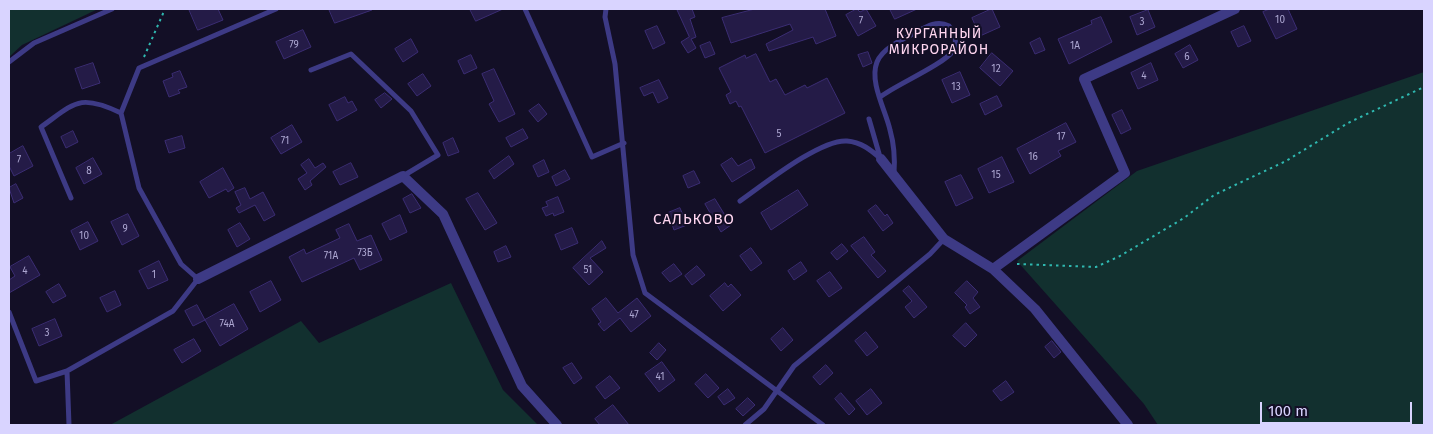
<!DOCTYPE html>
<html>
<head>
<meta charset="utf-8">
<style>
  body { margin:0 }
  #map { position:relative; width:1433px; height:434px; overflow:hidden; background:#130f26; font-family:"Fira Sans",sans-serif }
  canvas { display:block }
  .frame { position:absolute; inset:0; border:10px solid #d9d4ff; pointer-events:none }
  .scale { position:absolute; left:1260px; top:402px; width:152px; height:22px; box-sizing:border-box; border:2px solid #d9d4ff; border-top:0; padding-left:6px; font-size:15px; line-height:18px; white-space:nowrap; color:#d9d4ff; -webkit-text-stroke:4px #130f26; paint-order:stroke }
</style>
</head>
<body>
<div id="map">
<canvas width="1433" height="434"></canvas>
<div class="frame"></div>
<div class="scale">100 m</div>
</div>
<script>
const context = document.querySelector('canvas').getContext('2d');
context.lineJoin = 'round';
function fill(path, color) {
  context.fillStyle = color;
  context.fill(path, 'evenodd');
}
function strokePath(path, color, width, dash) {
  context.strokeStyle = color;
  context.lineWidth = width;
  context.lineCap = dash ? 'butt' : 'round';
  context.setLineDash(dash || []);
  context.stroke(path);
}
function drawText(font, color, halo, rows, align = 'center') {
  context.font = font + ' "Fira Sans",sans-serif';
  context.lineWidth = 4;
  context.setLineDash([]);
  context.textBaseline = 'middle';
  context.strokeStyle = halo;
  context.fillStyle = color;
  for (const [text, x, y, turn = 0] of rows) {
    context.save();
    context.translate(x, y);
    context.rotate((+turn || 0) * Math.PI / 180);
    context.textAlign = isNaN(turn) ? turn : align;
    if (halo) context.strokeText(text, 0, 0);
    context.fillText(text, 0, 0);
    context.restore();
  }
}
fill(new Path2D(`
  M9,9H98L22,45L9,57Z
  M1424,72V425H1158L1144,404L1017,261L1137,171Z
  M451,283L503,390L538,425H110L301,321L319,343Z`), '#12302f');
const building = new Path2D(`
  M189,9H218L223,20L198,30Z
  M329,9H372V10L335,23Z
  M470,9H503L476,21Z
  M677,9H692L695,17L690,19L696,37L691,39L696,48L688,53L681,42L689,37Z
  M755,9H825L836,36L816,44L813,37L769,51L766,44L793,30L790,24L731,43L722,18Z
  M857,9L860,12L866,9L876,26L858,36L846,15Z
  M890,9H917L895,19Z
  M992,9L1000,27L980,36L972,18Z
  M1270,9H1288L1297,29L1276,39L1263,12Z
  M1148,10L1155,27L1137,35L1130,17Z
  M1101,17L1112,42L1069,64L1058,39L1092,24L1091,21Z
  M657,26L665,43L653,49L645,31Z
  M1244,26L1251,41L1238,47L1231,32Z
  M303,30L311,47L284,59L276,42Z
  M1040,38L1045,50L1035,54L1030,43Z
  M411,39L418,52L403,62L395,49Z
  M710,42L715,54L705,58L700,46Z
  M1190,45L1198,60L1183,68L1175,54Z
  M868,52L872,63L863,67L858,55Z
  M992,53L1013,71L1000,86L980,68Z
  M756,54L770,82L776,79L785,95L805,85L807,88L827,78L845,113L765,153L741,106L739,107L736,101L730,104L726,95L731,92L719,68L745,55L746,58Z
  M471,55L477,68L464,74L458,61Z
  M93,63L100,83L82,89L75,69Z
  M1151,63L1158,80L1138,89L1131,73Z
  M494,69L515,114L499,122L489,104L494,101L482,74Z
  M180,71L187,87L178,90L180,93L169,97L163,81L173,77L172,74Z
  M960,72L970,95L952,103L942,80Z
  M423,74L431,86L417,96L408,84Z
  M659,80L668,98L658,103L653,92L644,96L640,88Z
  M385,93L392,99L381,108L375,100Z
  M997,96L1002,106L985,115L980,104Z
  M345,97L348,103L352,101L357,110L337,121L329,105Z
  M539,104L547,114L538,122L529,111Z
  M1122,110L1131,129L1121,134L1112,115Z
  M1066,123L1076,142L1058,151L1061,156L1030,174L1017,149Z
  M292,125L302,142L281,154L271,138Z
  M523,129L528,138L511,147L506,138Z
  M73,131L78,142L66,148L61,137Z
  M182,136L185,148L169,153L165,141Z
  M453,138L459,152L448,156L443,143Z
  M23,146L33,166L14,176L9,166V154Z
  M509,156L514,164L494,179L489,171Z
  M1002,157L1014,182L989,193L978,169Z
  M93,158L102,174L84,184L76,168Z
  M732,158L738,166L751,159L755,168L732,182L721,165Z
  M309,159L315,168L323,163L326,167L310,181L312,185L305,190L298,179L307,173L301,165Z
  M544,160L549,172L538,177L533,166Z
  M351,163L358,177L340,185L333,172Z
  M223,168L234,188L228,192L226,189L209,198L200,182Z
  M565,170L570,179L556,186L552,177Z
  M694,171L700,183L688,188L683,176Z
  M961,175L973,198L956,206L945,182Z
  M16,184L23,198L14,203L9,188Z
  M245,188L250,199L263,192L275,215L264,221L255,205L239,213L236,208L241,205L235,192Z
  M798,190L808,205L771,230L761,213Z
  M478,193L497,223L485,230L466,199Z
  M412,194L421,208L410,213L403,199Z
  M558,197L564,212L554,216L553,213L546,216L542,208L548,206L546,202Z
  M715,199L731,225L721,232L705,204Z
  M876,205L885,216L887,214L893,223L883,231L868,211Z
  M680,208L687,225L674,230L668,213Z
  M128,214L139,236L122,245L111,222Z
  M400,215L407,232L390,240L382,224Z
  M88,222L98,241L80,250L71,231Z
  M240,223L250,239L237,247L228,230Z
  M349,224L357,241L371,235L382,260L360,270L354,258L302,282L289,257L304,249L306,254L340,238L336,230Z
  M572,228L578,243L561,250L555,235Z
  M864,237L875,252L871,255L886,271L878,278L851,246Z
  M602,241L606,248L590,258L603,272L589,285L573,268Z
  M842,244L848,251L837,260L831,253Z
  M506,246L511,257L498,262L494,252Z
  M751,248L762,263L751,271L740,256Z
  M29,256L40,275L9,293V280L15,276L10,267Z
  M159,261L168,280L148,289L139,271Z
  M801,262L807,271L794,280L788,271Z
  M674,264L682,274L670,282L662,273Z
  M697,266L705,275L692,285L685,276Z
  M830,272L842,288L829,297L817,281Z
  M271,281L281,300L260,312L250,292Z
  M967,281L978,292L973,298L980,307L970,314L965,307L967,305L955,293Z
  M725,283L728,287L731,284L741,295L723,311L710,296Z
  M59,284L66,296L53,303L46,292Z
  M909,286L927,307L914,318L905,307L912,301L903,291Z
  M115,291L121,305L107,312L100,298Z
  M606,298L618,313L637,298L651,316L631,332L620,318L604,331L598,324L601,322L592,309Z
  M234,304L248,329L220,346L205,320Z
  M197,305L205,320L193,326L185,311Z
  M55,319L62,336L39,346L32,329Z
  M966,323L977,335L965,347L953,336Z
  M783,328L793,340L781,351L771,339Z
  M866,332L878,347L867,356L855,341Z
  M194,339L201,351L182,363L174,350Z
  M1052,341L1061,352L1054,358L1045,347Z
  M659,343L666,350L657,360L650,353Z
  M662,362L675,380L659,392L645,374Z
  M572,363L582,378L574,384L563,368Z
  M826,365L833,373L820,385L813,377Z
  M706,374L719,388L708,398L695,384Z
  M610,376L620,388L605,399L596,387Z
  M1006,381L1014,392L1001,401L993,391Z
  M728,389L735,398L724,405L718,397Z
  M871,389L882,403L867,415L856,401Z
  M841,393L855,409L849,415L835,399Z
  M748,398L755,405L743,416L736,409Z
  M613,405L629,425H600L595,419Z`);
fill(building, '#241b47');
strokePath(building, '#3b2d73', 1);
strokePath(new Path2D(`
  M144,57L165,9
  M1017,264L1096,267L1120,256L1184,218L1214,195L1286,161L1348,123L1424,87`), '#2fb8b0', 2, [2.5, 4]);
strokePath(new Path2D(`
  M525,9L592,157L624,143
  M606,9L605,17L615,64L633,255L645,293L823,425
  M9,62L34,43L112,9
  M311,70L351,54L411,111L438,155L403,176
  M880,97C896,85 944,64 953,51C958,43 954,33 949,26C936,19 924,28 913,34C901,40 882,49 877,62C869,82 886,111 890,130C894,144 895,159 894,173
  M121,113L139,68L276,9
  M869,119L880,157
  M740,201C763,185 820,139 847,141C861,142 871,150 881,159
  M9,312L36,381L67,371
  M69,425L67,371L173,311L198,279L181,264L139,188L121,113C79,93 75,103 41,127L71,198
  M745,425L764,409L794,366L930,254L944,239`), '#3d3a85', 5);
strokePath(new Path2D(`
  M881,159L944,239L993,269L1035,309L1128,425
  M993,269L1125,173L1084,79L1235,9
  M198,279L403,176L443,214L522,386L557,425`), '#3d3a85', 10);
drawText('10px', '#aca6d1', null, [
  ["10",1280,20],
  ["7",861,21],
  ["3",1142,22],
  ["79",294,45],
  ["1А",1075,46],
  ["6",1187,57],
  ["12",996,69],
  ["4",1144,76],
  ["13",956,87],
  ["5",779,134],
  ["17",1061,137],
  ["71",285,141],
  ["16",1033,157],
  ["7",19,160],
  ["8",89,171],
  ["15",996,175],
  ["9",125,229],
  ["10",84,236],
  ["73Б",365,253],
  ["71А",331,256],
  ["51",588,270],
  ["4",25,271],
  ["1",154,275],
  ["47",634,315],
  ["74А",227,324],
  ["3",47,333],
  ["41",660,377]
]);
context.letterSpacing = '1px';
drawText('14px', '#ffd6f0', '#130f26', [
  ["КУРГАННЫЙ",939,34],
  ["МИКРОРАЙОН",939,50]
]);
context.letterSpacing = '0px';
context.letterSpacing = '1px';
drawText('15px', '#ffd6f0', '#130f26', [
  ["САЛЬКОВО",694,220]
]);
context.letterSpacing = '0px';
</script>
</body>
</html>
